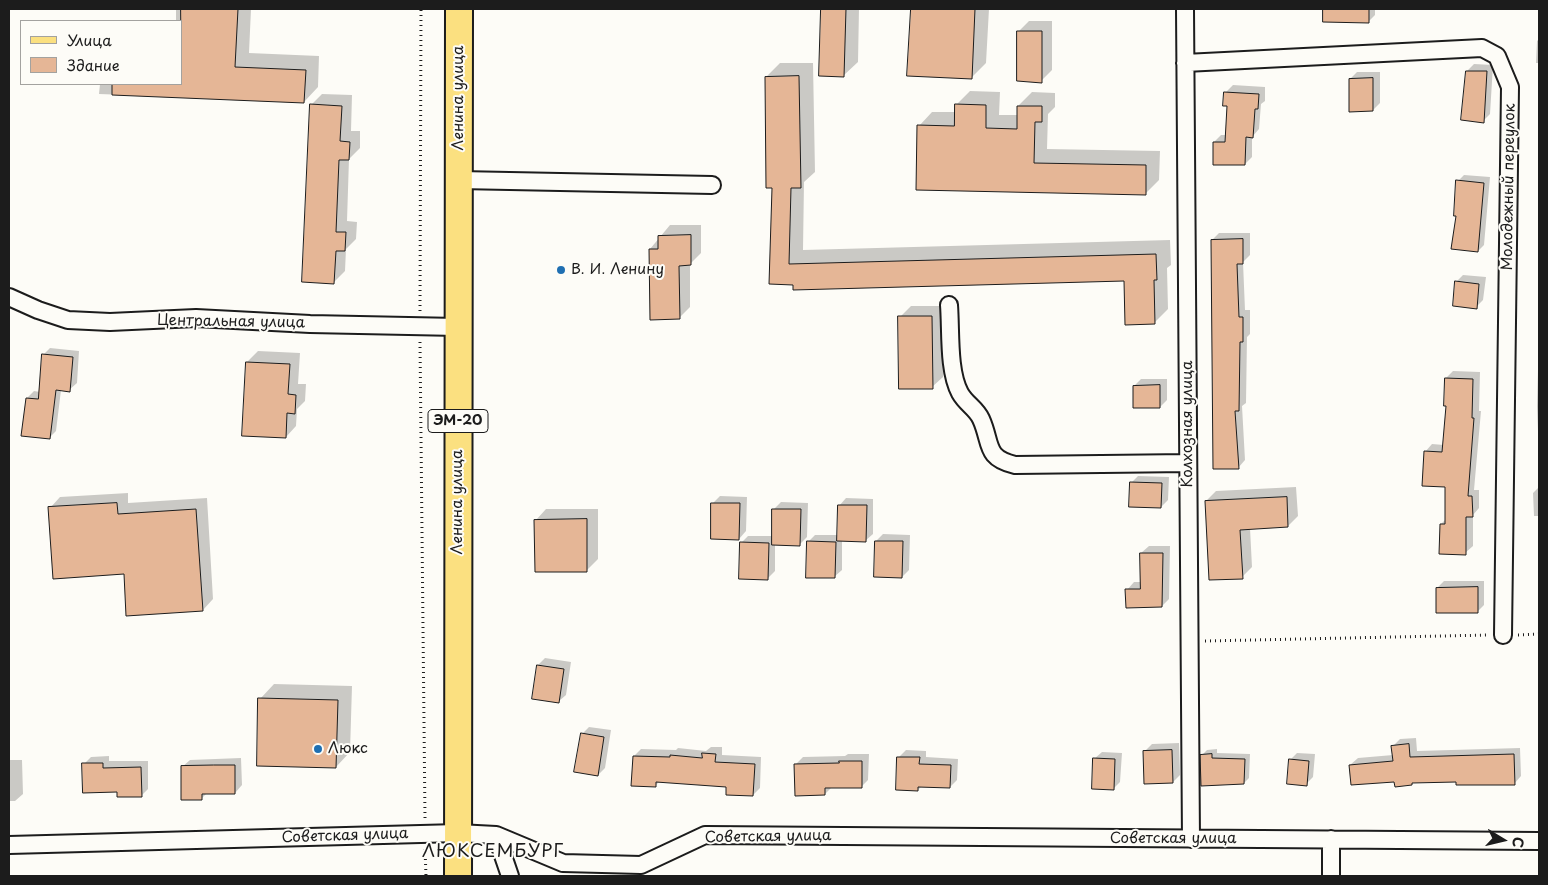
<!DOCTYPE html>
<html>
<head>
<meta charset="utf-8">
<style>
  body { margin:0 }
  #map { position:relative; width:1548px; height:885px; overflow:hidden; background:#fdfcf7; font-family:"Playpen Sans",sans-serif }
  canvas { display:block }
  .frame { position:absolute; inset:0; border:10px solid #1c1c1c; pointer-events:none }
  .legend { position:absolute; left:20px; top:20px; width:162px; height:65px; box-sizing:border-box; background:#fdfcf7; border:1px solid #a3a29f; margin:0; padding:6px 9px; list-style:none; font-size:15px; color:#1c1c1c }
  .legend li { display:flex; align-items:center; gap:10px; height:25px }
  .legend b { width:25px; border:1px solid #a3a29f }
  .north { position:absolute; left:1478px; top:815px; width:50px; height:50px; -webkit-text-stroke:4px #fdfcf7; paint-order:stroke; rotate:99deg; font-size:14px; font-weight:700; line-height:20px; text-align:center; color:#1c1c1c }
  .north::after { content:''; display:block; margin:auto; width:18px; height:22px; background:#1c1c1c; clip-path:polygon(50% 0,100% 100%,50% 72%,0 100%) }
</style>
</head>
<body>
<div id="map">
<canvas width="1548" height="885"></canvas>
<div class="frame"></div>
<ul class="legend">
<li><b style="height:6px;background:#fbe080"></b>Улица</li>
<li><b style="height:14px;background:#e5b696"></b>Здание</li>
</ul>
<div class="north">С</div>
</div>
<script>
const context = document.querySelector('canvas').getContext('2d');
context.lineJoin = 'round';
function fill(path, color) {
  context.fillStyle = color;
  context.fill(path, 'evenodd');
}
function strokePath(path, color, width, dash) {
  context.strokeStyle = color;
  context.lineWidth = width;
  context.lineCap = dash ? 'butt' : 'round';
  context.setLineDash(dash || []);
  context.stroke(path);
}
function drawText(font, color, halo, rows, align = 'center') {
  context.font = font + ' "Playpen Sans",sans-serif';
  context.lineWidth = 4;
  context.setLineDash([]);
  context.textBaseline = 'middle';
  context.strokeStyle = halo;
  context.fillStyle = color;
  for (const [text, x, y, turn = 0] of rows) {
    context.save();
    context.translate(x, y);
    context.rotate((+turn || 0) * Math.PI / 180);
    context.textAlign = isNaN(turn) ? turn : align;
    if (halo) context.strokeText(text, 0, 0);
    context.fillText(text, 0, 0);
    context.restore();
  }
}
fill(new Path2D(`
  M9,425L10,638H9Z`), '#badc96');
fill(new Path2D(`
  M176,9H251L249,53L319,56L318,87L304,102L99,94L100,84H181V21H176Z
  M822,9H859L858,62L843,76L820,75Z
  M912,9H989L986,63L971,78L909,74Z
  M1324,9H1375V15L1369,21H1324Z
  M1029,21H1052V70L1041,81L1019,31Z
  M1539,39V63H1536L1537,41Z
  M780,63H813L815,172L804,182L803,250L1170,240L1171,265L1167,268L1168,309L1154,323L1125,280L771,283L773,187L766,77Z
  M1474,64L1493,65L1490,114L1483,121L1467,71Z
  M1357,72H1380V103L1373,110L1350,79Z
  M1233,85L1265,87V101L1261,104L1259,129L1252,137V157L1245,164L1214,142L1221,135H1226L1228,105L1226,92Z
  M970,91L1000,92L999,115H1018V106L1032,92L1055,93V107L1048,114L1047,149L1160,151L1159,180L1145,194L917,189L919,126L932,112H956V105Z
  M322,94L352,95L351,131H360V148L349,159L347,221L357,222L356,239L346,249L345,271L334,282L311,105Z
  M1464,175L1490,177L1484,245L1478,251L1457,215L1458,181Z
  M670,225H701V253L690,264V307L679,318L650,249Z
  M1219,233H1250V255L1243,262L1245,310H1250V334L1247,337L1246,403L1242,406L1245,460L1238,468L1212,240Z
  M1463,275L1486,277L1483,300L1476,307L1456,282Z
  M911,306H943V377L932,387L900,317Z
  M1539,332V458L1537,406Z
  M50,348L79,351L77,383L69,390H61L56,431L49,438L27,398L34,391L40,392L43,355Z
  M258,351L300,353L298,384H306L305,401L297,409L296,426L286,437L247,362Z
  M1453,371L1480,372L1479,411H1481L1474,490H1479V508L1473,515V546L1465,553L1441,524L1447,518L1446,486L1425,452L1432,444L1444,445L1447,405L1446,378Z
  M1141,379H1167V400L1160,407L1134,386Z
  M1138,476L1169,477L1168,500L1161,507L1131,483Z
  M1296,487L1298,516L1288,526L1250,528L1252,567L1242,577L1206,501L1216,491Z
  M1539,487V516H1534L1533,493Z
  M128,493V503L207,498L213,599L203,610L125,573L50,508L60,497Z
  M720,496L747,497L746,531L739,539L713,503Z
  M846,498L873,499V534L865,541L842,540V570L834,577L808,542L815,535H839V506Z
  M781,502L808,503L807,537L800,544H775V571L768,578L741,543L748,536H773L774,509Z
  M546,509H598V559L587,570L536,520Z
  M883,534L910,535L909,570L902,577L876,541Z
  M1149,546H1170L1169,599L1162,606L1127,590L1134,582H1142L1141,553Z
  M1444,581H1484V605L1477,612L1437,588Z
  M545,658L571,662L566,695L558,702L538,665Z
  M274,684L352,686L350,752L336,767L260,699Z
  M589,727L611,730L605,768L598,775L582,734Z
  M1416,738L1417,751L1520,748L1521,776L1514,784L1458,781H1415L1412,784L1350,765L1358,758L1393,755V746L1400,739Z
  M1179,743L1180,775L1173,782L1145,751L1152,744Z
  M711,747H722V755L761,757L760,788L753,795L727,786L660,781L656,785L634,756L641,749L676,750L678,748L706,751Z
  M1217,749V753L1250,754L1249,778L1244,783L1202,755L1207,750Z
  M906,750L926,751V757L958,759L957,780L950,787L922,786L918,790L899,757Z
  M1102,752L1122,753L1120,782L1113,789L1094,759Z
  M1297,753L1315,754L1313,777L1306,784L1290,760Z
  M848,754H869L868,780L861,787H832L825,794L796,764L803,757L845,756Z
  M109,756V761H148V789L141,796L118,791L84,764L91,757Z
  M241,758L242,785L235,793H207L201,799L182,767L190,760Z
  M9,760H22L23,794L15,801H9Z`), '#0003');
const building = new Path2D(`
  M181,9H238L235,67L306,70L304,103L112,95V84H181Z
  M821,9H846L844,77L819,76Z
  M911,9H975L972,79L907,76Z
  M1323,9H1369V23L1323,22Z
  M1017,31H1042V83L1017,81Z
  M1466,71H1487L1484,123L1461,120Z
  M799,76L801,188H791L789,264L1156,254L1157,280H1154L1155,324L1125,325L1124,281L793,290V285L769,284L772,188H766L765,77Z
  M1373,78V111L1349,112V79Z
  M1224,92L1259,94L1258,109H1255L1253,138L1246,137L1245,165H1213V142H1225L1227,106H1223Z
  M310,104L342,106L340,141L350,142L349,160H339L336,232H346L345,251H336L334,284L302,282Z
  M955,104L986,105V128L1017,129V106H1042V122H1035L1034,163L1146,165V195L916,190L917,125L954,126Z
  M1456,180L1484,183L1478,252L1451,249L1456,216H1454Z
  M691,235V265L679,266L680,319L650,320L649,249H658V236Z
  M1243,239V264H1237L1239,317H1243V342H1240L1239,411H1235L1239,469H1213L1211,240Z
  M1455,281L1479,284L1477,309L1453,306Z
  M898,316H932L933,389H899Z
  M42,354L73,357L70,392L56,390L50,439L21,436L26,398L38,399Z
  M246,362L290,364L288,394L296,395L295,414L287,413L286,438L242,436Z
  M1445,378L1473,379L1472,418H1474L1468,496H1472L1473,517H1466V555L1439,554L1440,524H1445V487L1422,486L1424,451L1442,452L1446,406H1444Z
  M1160,385V408H1133V386Z
  M1130,482L1162,483L1161,508L1129,507Z
  M1287,497L1288,527L1240,530L1243,579L1209,580L1205,501Z
  M117,503L118,514L196,509L203,611L126,616L124,574L53,579L48,507Z
  M711,503H740L739,540L711,539Z
  M838,505H867L866,542L837,541Z
  M772,509H801L800,546L772,545Z
  M587,519V572H535L534,520Z
  M807,541L836,542L835,578H806Z
  M875,541H903L902,578L874,577Z
  M740,542L769,543L768,580L739,579Z
  M1140,553H1163L1162,607L1126,608L1125,589H1140Z
  M1478,587V613H1436V588Z
  M537,665L564,669L559,703L532,699Z
  M258,698L338,700L336,768L257,766Z
  M581,733L604,737L598,776L574,772Z
  M1409,744L1410,757L1514,754L1515,785H1456V782L1412,783V785L1395,787L1394,782L1351,785L1349,765L1393,761L1391,746Z
  M1172,750L1173,783L1144,784L1143,751Z
  M702,753L716,754L715,762L755,764L753,796L726,795V787L656,782V787L631,786L633,756L670,757V755L702,758Z
  M1212,754V758L1245,759L1244,784L1201,786L1200,755Z
  M897,757H920L919,764L951,765L950,788L918,787V791L896,790Z
  M1093,758L1115,759L1114,790L1092,789Z
  M1289,759L1309,761L1307,786L1287,784Z
  M839,761H862V788H825V795L795,796L794,764L839,763Z
  M82,763H103V768L141,767L142,797H117V792L83,793Z
  M214,765H235V794H202V800H181V766Z`);
fill(building, '#e5b696');
strokePath(building, '#1c1c1c', 1);
const street = new Path2D(`
  M1185,9L1191,839
  M1185,63L1482,48L1497,56L1510,87L1503,635
  M459,180L712,185
  M9,297L38,310L68,320L110,322L196,318L310,324L458,327
  M949,305C951,331 948,371 960,393C966,404 976,408 981,419C992,443 984,458 1015,465L1188,463
  M496,835L510,876
  M1331,839V876
  M9,845L458,833L496,835L563,863L641,865L705,835L1539,841`);
const primary = new Path2D(`
  M458,876L459,9`);
strokePath(street, '#1c1c1c', 20);
strokePath(primary, '#1c1c1c', 30);
strokePath(new Path2D(`
  M420,311L421,9
  M420,342L425,818
  M1518,635L1539,634
  M1205,641L1489,635
  M425,849L426,876`), '#1c1c1c', 3, [1, 4]);
strokePath(street, '#fdfcf7', 16);
strokePath(primary, '#fbe080', 26);
for (const [x, y, r, color] of [
  [561,270,5,"#1f6fb2"],
  [318,749,5,"#1f6fb2"]
]) {
  const dot = new Path2D();
  dot.arc(x, y, r, 0, 2 * Math.PI);
  context.fillStyle = color;
  context.fill(dot);
  strokePath(dot, '#fdfcf7', 2);
}
for (const [x, y, w] of [
  [458,421,60]
]) {
  const box = new Path2D();
  box.roundRect(x - w / 2, y - 11.5, w, 23, 4);
  context.fillStyle = '#fdfcf7';
  context.fill(box);
  strokePath(box, '#1c1c1c', 1);
}
drawText('bold 14px', '#1c1c1c', null, [
  ["ЭМ-20",458,421]
]);
drawText('15px', '#1c1c1c', '#fdfcf7', [
  ["Ленина улица",459,98,-90],
  ["Молодежный переулок",1509,187,-89],
  ["Центральная улица",231,322,1],
  ["Колхозная улица",1188,424,-90],
  ["Ленина улица",458,502,-90],
  ["Советская улица",345,836,-2],
  ["Советская улица",768,837,-1],
  ["Советская улица",1173,839]
]);
drawText('15px', '#1c1c1c', '#fdfcf7', [
  ["В. И. Ленину",571,270],
  ["Люкс",328,749]
], 'left');
context.letterSpacing = '1px';
drawText('18px', '#1c1c1c', '#fdfcf7', [
  ["ЛЮКСЕМБУРГ",493,852]
]);
context.letterSpacing = '0px';
</script>
</body>
</html>
